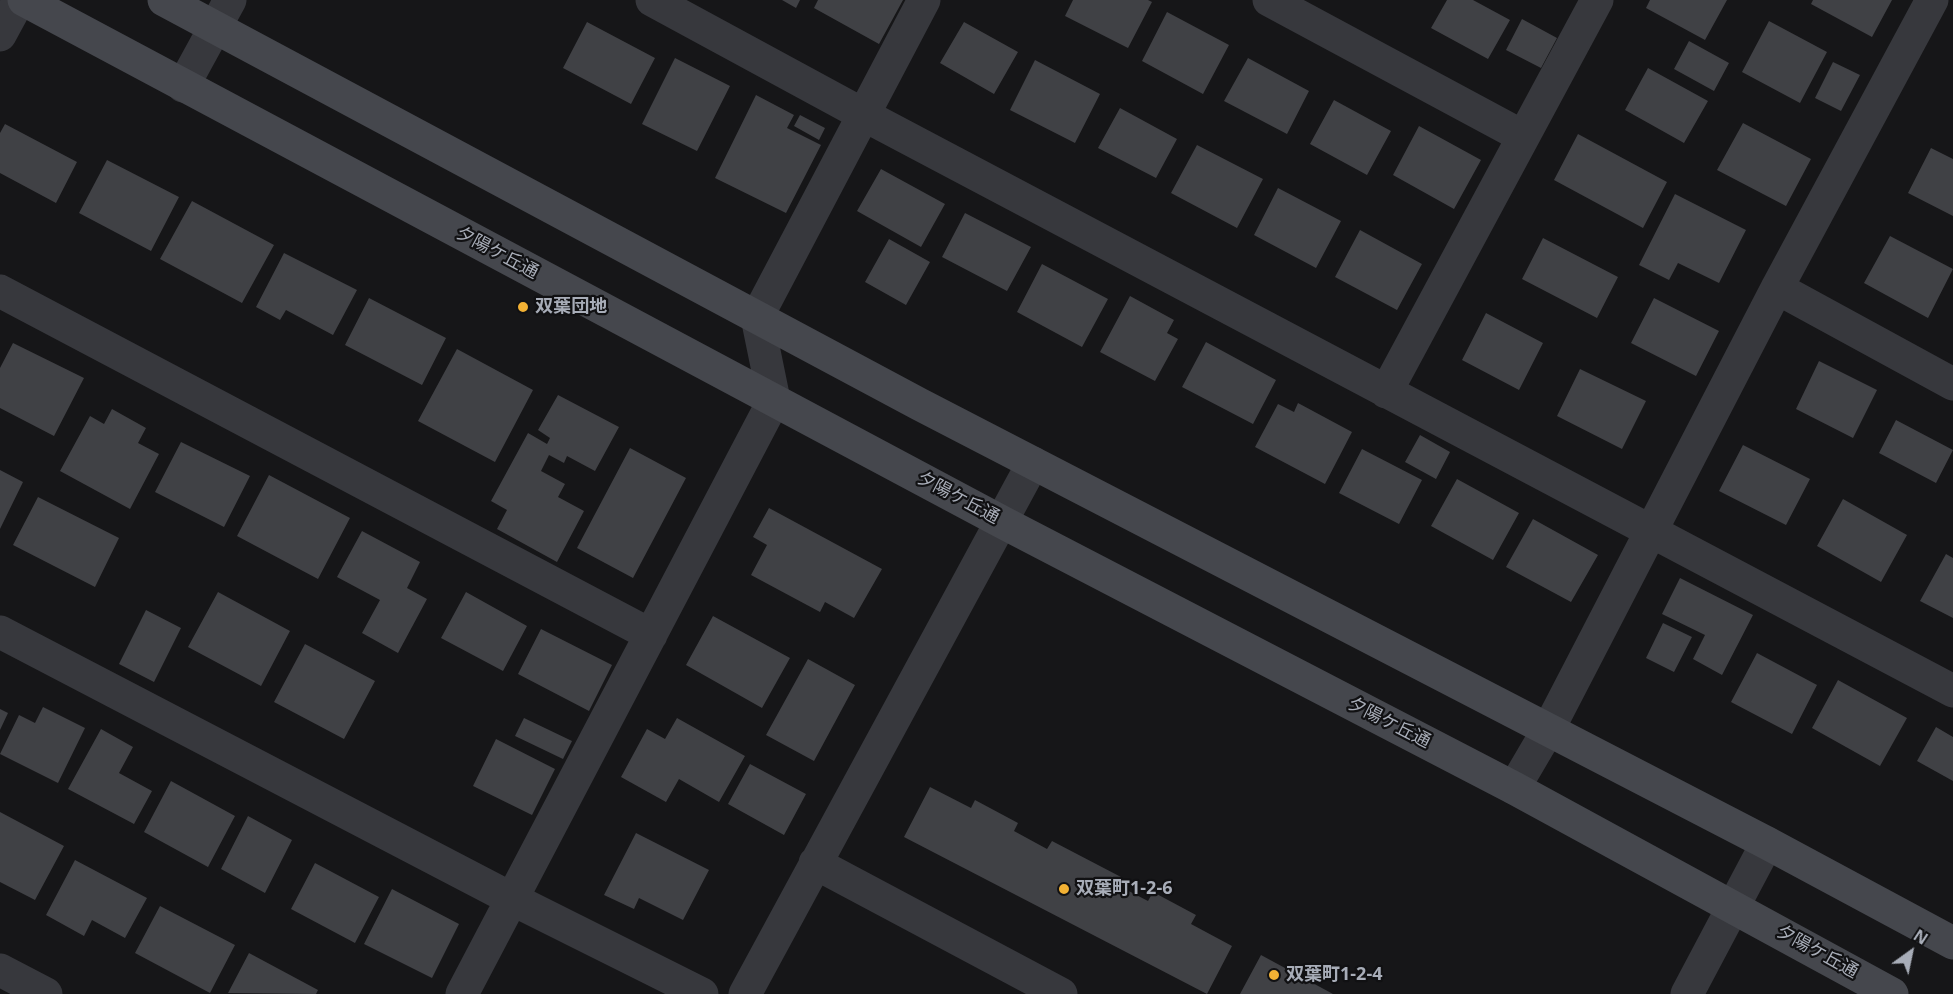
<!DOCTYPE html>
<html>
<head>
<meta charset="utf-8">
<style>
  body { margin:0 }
  #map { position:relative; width:1953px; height:994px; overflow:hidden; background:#161618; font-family:"Open Sans",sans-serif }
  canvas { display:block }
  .north { position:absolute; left:1881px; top:922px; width:60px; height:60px; -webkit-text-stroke:4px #111113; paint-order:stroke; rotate:33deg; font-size:16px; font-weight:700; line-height:24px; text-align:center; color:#a8adb8 }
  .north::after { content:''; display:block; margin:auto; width:21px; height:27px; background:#a8adb8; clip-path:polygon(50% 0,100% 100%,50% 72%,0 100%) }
</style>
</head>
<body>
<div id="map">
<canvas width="1953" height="994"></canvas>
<div class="north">N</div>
</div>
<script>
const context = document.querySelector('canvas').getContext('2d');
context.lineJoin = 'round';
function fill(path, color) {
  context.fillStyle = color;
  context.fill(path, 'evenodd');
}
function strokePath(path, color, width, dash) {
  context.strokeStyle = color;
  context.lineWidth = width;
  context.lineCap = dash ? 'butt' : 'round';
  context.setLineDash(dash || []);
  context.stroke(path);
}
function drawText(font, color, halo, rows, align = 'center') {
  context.font = font + ' "Open Sans","Noto Sans JP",sans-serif';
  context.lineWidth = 4.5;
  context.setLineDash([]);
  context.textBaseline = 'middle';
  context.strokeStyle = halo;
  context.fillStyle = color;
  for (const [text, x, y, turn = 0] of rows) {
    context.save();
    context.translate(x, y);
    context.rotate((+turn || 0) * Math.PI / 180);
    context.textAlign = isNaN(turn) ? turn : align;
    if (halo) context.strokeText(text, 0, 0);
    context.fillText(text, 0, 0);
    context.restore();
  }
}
fill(new Path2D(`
  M782,0H800L796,8Z
  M818,0H903L879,44L814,8Z
  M1073,0H1148L1152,2L1128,48L1065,16Z
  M1447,0H1473L1510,20L1488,59L1431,28Z
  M1650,0H1727L1705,40L1646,8Z
  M1813,0H1892L1872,37L1811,4Z
  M1167,12L1229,45L1203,94L1142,61Z
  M1522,19L1557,38L1541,68L1506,50Z
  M1769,21L1827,52L1800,103L1742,72Z
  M587,22L655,58L631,104L563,68Z
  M964,22L1018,52L994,94L940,63Z
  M1689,41L1729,63L1714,91L1674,69Z
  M675,58L730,86L697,151L642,124Z
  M1248,58L1309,91L1287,134L1224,101Z
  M1035,60L1100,94L1075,143L1010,110Z
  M1833,62L1860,75L1841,111L1815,98Z
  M1648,68L1708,101L1684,143L1625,110Z
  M756,95L794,115L787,128L821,145L786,213L715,178Z
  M1334,100L1391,131L1367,175L1310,144Z
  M1120,108L1177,139L1156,178L1098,148Z
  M800,115L825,128L819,140L794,126Z
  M1743,123L1811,159L1786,206L1717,170Z
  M5,124L77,162L56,203L0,173V133Z
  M1419,126L1481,160L1454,209L1393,175Z
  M1578,134L1667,182L1643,228L1554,180Z
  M1197,145L1263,179L1237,228L1171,193Z
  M1931,148L1953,159V216L1908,193Z
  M107,160L179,197L151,251L79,213Z
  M881,169L945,204L921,247L857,211Z
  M1278,188L1341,221L1316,268L1254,235Z
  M1675,194L1746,230L1719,283L1678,263L1669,280L1639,265Z
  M192,201L274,245L242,303L160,259Z
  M965,213L1031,247L1007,291L942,257Z
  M1360,230L1422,264L1397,310L1335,277Z
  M1890,236L1953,269L1928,318L1864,283Z
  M1543,238L1618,277L1597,318L1522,279Z
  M889,239L930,262L906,305L865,282Z
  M284,253L357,290L333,335L286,310L280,320L256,307Z
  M1042,264L1108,299L1082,347L1017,312Z
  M1130,296L1174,320L1167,333L1178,339L1155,381L1100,352Z
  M369,298L446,338L422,385L345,345Z
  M1654,298L1719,331L1696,376L1631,343Z
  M1486,313L1543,343L1519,390L1462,360Z
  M1206,342L1276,380L1253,424L1182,387Z
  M13,343L84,378L54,436L0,408V368Z
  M457,349L533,390L495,462L418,421Z
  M1819,361L1877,390L1853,438L1796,409Z
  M1580,369L1646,401L1622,449L1557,416Z
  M558,395L619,427L595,471L567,456L564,463L549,455L541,471L565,484L558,497L584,511L557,562L497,529L507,510L491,501L528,433L547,444L550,438L538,430Z
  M1298,403L1352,432L1325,484L1255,447L1278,404L1294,412Z
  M112,409L146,428L138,443L159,454L130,509L60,471L90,416L104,424Z
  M1896,420L1953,450L1936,483L1879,453Z
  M1420,435L1450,452L1436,479L1405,462Z
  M181,442L250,476L224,527L155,492Z
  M1743,445L1810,479L1786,525L1719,491Z
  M630,448L686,478L633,578L577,548Z
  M1362,449L1422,480L1399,524L1339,493Z
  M0,470L23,482L0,529Z
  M269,475L350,518L318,579L237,536Z
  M1457,479L1519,513L1493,560L1431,526Z
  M38,497L119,538L95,587L13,545Z
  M1843,499L1907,535L1881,582L1817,546Z
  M769,508L882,569L854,618L825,602L820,612L751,575L767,545L753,537Z
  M1533,519L1598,555L1571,602L1506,567Z
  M362,531L420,562L407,588L427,599L398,653L362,633L380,600L337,577Z
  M1946,554L1953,558V618L1920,601Z
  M1680,578L1753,615L1722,675L1693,659L1705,635L1662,614Z
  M218,592L290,631L261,686L188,647Z
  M466,592L527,626L503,671L441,638Z
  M146,610L181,628L154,682L119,664Z
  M713,616L790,658L762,708L686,665Z
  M1663,623L1692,637L1674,672L1646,658Z
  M541,629L612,665L589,711L518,674Z
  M305,644L375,681L344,739L274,702Z
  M1757,653L1817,685L1792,734L1731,702Z
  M808,659L855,685L814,761L766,735Z
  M1838,680L1907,718L1880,766L1812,728Z
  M43,707L85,728L58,783L0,754L19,715L35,723Z
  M0,709L8,713L0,730Z
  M524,718L572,741L563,759L515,736Z
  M677,718L745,756L719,802L679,779L666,802L621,777L647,729L665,739Z
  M1936,727L1953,737V781L1917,761Z
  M101,729L133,747L119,773L152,791L134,824L68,789Z
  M496,739L555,769L532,815L473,786Z
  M750,764L806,794L784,835L728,804Z
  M171,781L235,816L208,867L144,832Z
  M930,787L971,808L975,800L1018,823L1014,831L1047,849L1052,841L1121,877L1117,885L1148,901L1153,892L1196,915L1191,924L1232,946L1207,994L904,837Z
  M0,812L64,846L35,900L0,882Z
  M248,816L292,840L265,893L221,869Z
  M636,833L709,870L683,920L639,898L634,909L604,895Z
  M75,860L147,898L125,938L92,920L84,936L46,915Z
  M315,863L379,897L355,943L291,909Z
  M392,889L459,924L432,978L364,944Z
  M160,906L235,945L210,993L135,953Z
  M249,953L318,990L316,994L228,993Z
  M1261,955L1333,994H1240Z`), '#404145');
strokePath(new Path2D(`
  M652,0L864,115L1953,691
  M1269,0L1522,136
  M0,35L19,0
  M183,86L230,0
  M1777,288L1953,384
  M0,291L651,635
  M1386,392L1597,0
  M0,632L512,899L702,994
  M1514,788L1548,730L1777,288L1932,0
  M815,863L1061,994
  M0,970L46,994
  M462,994L774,400L757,317L924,0
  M745,994L1033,463
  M1687,994L1767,843`), '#37383d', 33);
strokePath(new Path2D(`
  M24,0L1002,522L1514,788L1892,994
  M164,0L919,404L1767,843L1953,943`), '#45474d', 33);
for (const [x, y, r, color] of [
  [523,307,6,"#f2b134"],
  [1064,889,6,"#f2b134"],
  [1274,975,6,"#f2b134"]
]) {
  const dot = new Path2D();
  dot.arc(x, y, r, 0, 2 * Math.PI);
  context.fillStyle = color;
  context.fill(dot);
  strokePath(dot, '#111113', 2);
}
drawText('18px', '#a8adb8', '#111113', [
  ["夕陽ケ丘通",497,253,28],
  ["夕陽ケ丘通",958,498,28],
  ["夕陽ケ丘通",1389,723,27],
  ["夕陽ケ丘通",1817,952,29]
]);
drawText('bold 18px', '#a8adb8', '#111113', [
  ["双葉団地",535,307],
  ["双葉町1-2-6",1076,889],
  ["双葉町1-2-4",1286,975]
], 'left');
</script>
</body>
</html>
